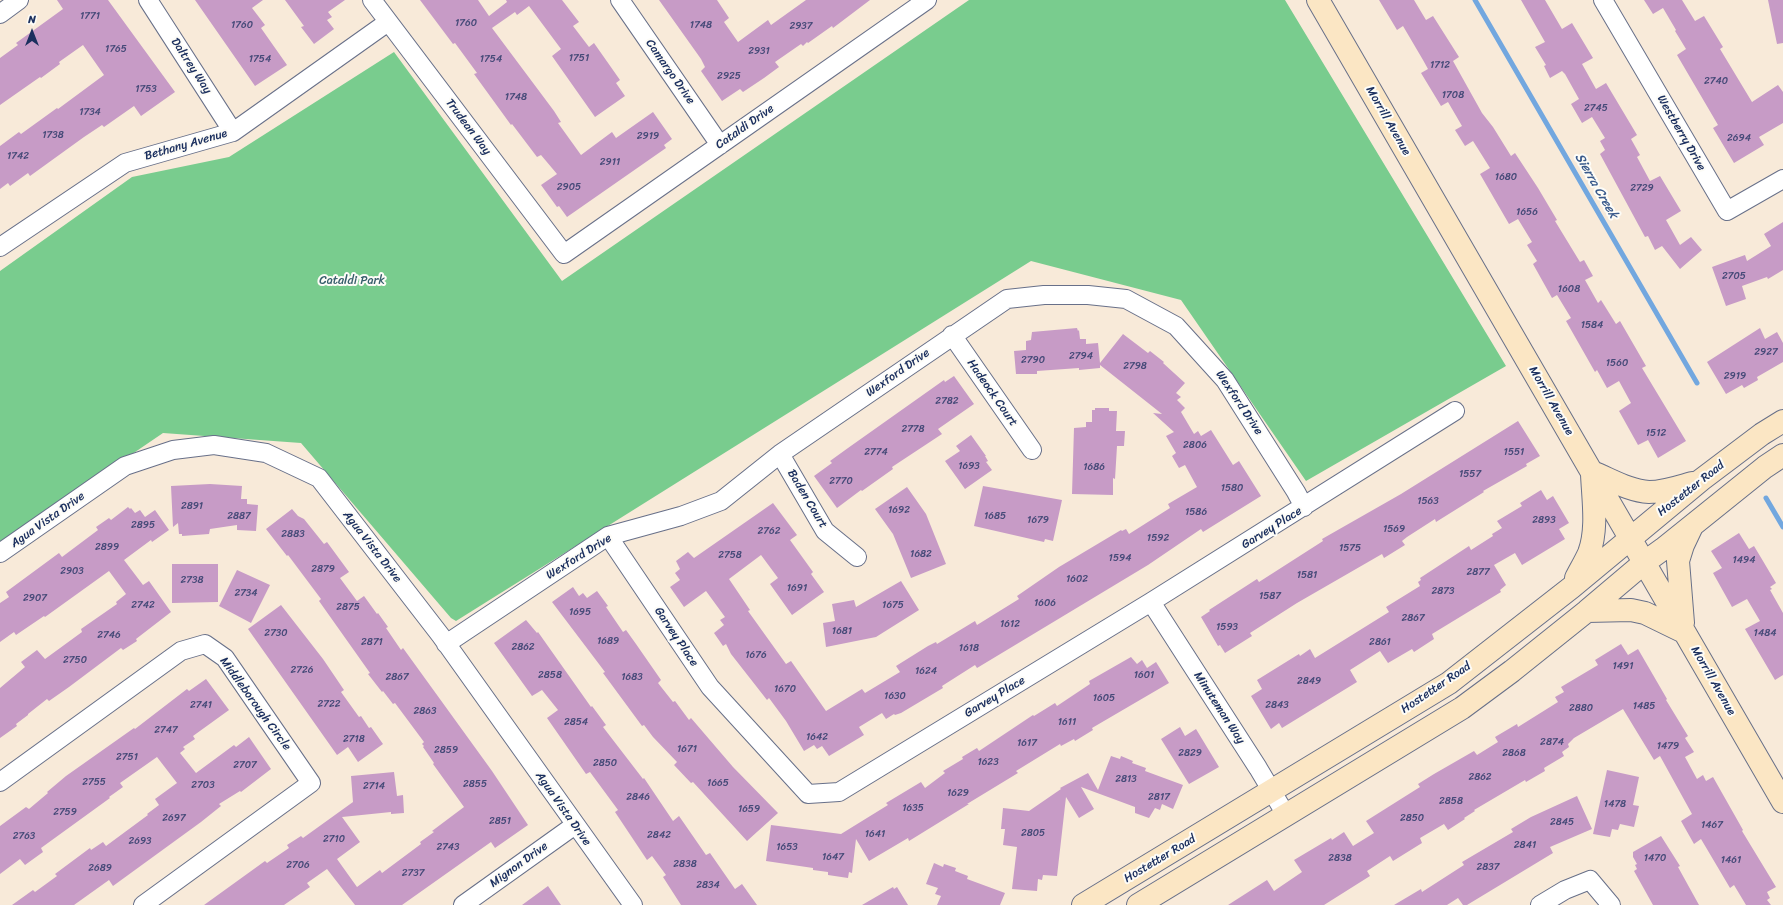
<!DOCTYPE html>
<html>
<head>
<meta charset="utf-8">
<style>
  body { margin:0 }
  #map { position:relative; width:1783px; height:905px; overflow:hidden; background:#f8ead9; font-family:Sriracha,sans-serif }
  canvas { display:block }
  .north { position:absolute; left:12px; top:12px; width:40px; height:40px; -webkit-text-stroke:3px #fdfcf7; paint-order:stroke; rotate:0deg; font-size:11px; font-weight:700; line-height:16px; text-align:center; color:#1b2f5e }
  .north::after { content:''; display:block; margin:auto; width:14px; height:18px; background:#1b2f5e; clip-path:polygon(50% 0,100% 100%,50% 72%,0 100%) }
</style>
</head>
<body>
<div id="map">
<canvas width="1783" height="905"></canvas>
<div class="north">N</div>
</div>
<script>
const context = document.querySelector('canvas').getContext('2d');
context.lineJoin = 'round';
function fill(path, color) {
  context.fillStyle = color;
  context.fill(path, 'evenodd');
}
function strokePath(path, color, width, dash) {
  context.strokeStyle = color;
  context.lineWidth = width;
  context.lineCap = dash ? 'butt' : 'round';
  context.setLineDash(dash || []);
  context.stroke(path);
}
function drawText(font, color, halo, rows, align = 'center') {
  context.font = font + ' Sriracha,sans-serif';
  context.lineWidth = 4;
  context.setLineDash([]);
  context.textBaseline = 'middle';
  context.strokeStyle = halo;
  context.fillStyle = color;
  for (const [text, x, y, turn = 0] of rows) {
    context.save();
    context.translate(x, y);
    context.rotate((+turn || 0) * Math.PI / 180);
    context.textAlign = isNaN(turn) ? turn : align;
    if (halo) context.strokeText(text, 0, 0);
    context.fillText(text, 0, 0);
    context.restore();
  }
}
fill(new Path2D(`
  M969,0H1285L1506,366L1306,481L1181,300L1031,261L456,621L451,618L301,443L163,433L0,544V271L132,177L229,157L394,52L562,281Z`), '#79cc8e');
strokePath(new Path2D(`
  M1475,0L1697,383
  M1766,498L1783,527`), '#72a7df', 5);
fill(new Path2D(`
  M57,0H108L175,92L141,116L134,106L104,127L102,125L84,137L30,176L28,173L10,186L8,183L0,189V146L19,132L21,134L57,108L58,109L104,75L83,45L59,62L60,64L41,78L40,77L0,105V58L18,45L16,43L63,9Z
  M195,0H263L252,8L265,25L261,28L287,65L255,86Z
  M285,0H345L328,12L332,17L327,20L334,29L314,44L301,27L304,26Z
  M420,0H478L489,16L507,2L506,0H562L579,22L573,26L589,47L594,43L620,80L616,83L625,96L595,117L552,56L561,49L529,6L517,15L515,12L492,28L554,111L561,122L558,123L581,155L612,132L616,138L653,112L672,139L664,145L666,148L567,217L559,206L557,207L541,185L557,174L541,155L537,157L512,124L511,125L474,74L477,73L455,43L453,44Z
  M659,0H717L729,18L724,22L738,42L768,20L771,25L806,0H870L833,28L832,26L808,43L807,42L803,46L801,44L775,62L779,67L764,78L743,92L740,89L722,101L701,71L705,67L701,59Z
  M1379,0H1414L1426,20L1433,16L1459,57L1453,61L1482,113L1493,127L1511,156L1515,153L1538,188L1557,220L1555,221L1580,262L1584,260L1593,276L1585,280L1598,303L1601,300L1616,324L1620,321L1646,366L1642,368L1686,441L1658,458L1648,440L1638,445L1619,411L1631,403L1619,381L1607,388L1597,370L1595,372L1566,321L1571,318L1557,295L1552,298L1533,264L1537,261L1527,245L1532,242L1518,219L1509,224L1480,174L1490,168L1473,141L1465,146L1455,130L1462,126L1448,102L1441,106L1421,73L1428,69L1423,60L1403,26L1397,30Z
  M1521,0H1545L1562,29L1572,23L1593,58L1582,64L1596,89L1606,83L1637,135L1631,139L1640,155L1637,157L1650,181L1660,176L1681,211L1666,220L1680,245L1691,237L1702,250L1680,269L1662,246L1655,250L1648,236L1645,237L1600,154L1605,150L1600,141L1605,138L1592,117L1582,123L1571,104L1579,99L1565,74L1562,71L1550,78L1544,66L1546,65L1535,47L1545,42Z
  M1644,0H1682L1695,21L1704,16L1723,47L1720,49L1752,102L1778,85L1783,92V123L1759,137L1764,145L1734,163L1713,128L1718,125L1677,55L1686,49L1675,31L1676,30L1663,8L1653,14Z
  M1768,0H1783V43L1777,44Z
  M1783,222V270L1768,279L1767,277L1742,286L1746,299L1726,306L1712,267L1745,255L1747,261L1771,246L1764,234Z
  M1077,328L1078,331L1079,330L1080,339H1086V344L1098,343L1100,363L1123,334L1148,353L1150,351L1164,362L1163,363L1185,383L1176,393L1181,397L1177,400L1185,408L1181,412L1194,434L1198,431L1201,436L1211,430L1233,465L1239,461L1261,496L1203,532L1201,529L1148,565L977,668L975,665L942,686L943,688L901,713L895,715L894,714L886,719L882,713L859,727L864,735L829,756L822,746L817,749L814,745L804,751L786,721L769,698L767,700L731,654L726,644L723,646L714,633L724,625L720,620L725,617L706,591L684,607L670,587L680,580L675,573L680,569L676,561L688,552L694,558L773,503L797,535L790,540L813,572L811,574L824,592L792,615L770,584L778,578L761,555L729,579L750,610L748,611L786,664L791,661L826,711L862,689L865,693L900,672L896,666L928,646L936,642L937,644L975,621L977,625L1019,599L1017,596L1059,567L1121,530L1122,531L1126,529L1129,534L1170,508L1168,504L1197,487L1185,465L1179,468L1172,456L1176,453L1166,436L1174,432L1153,413L1162,414L1100,365V368L1079,370V368L1037,371V374H1016L1014,351L1026,350V341L1031,340L1032,332Z
  M1760,328L1765,339L1777,332L1783,343V362L1757,377L1758,380L1744,388L1742,385L1726,394L1707,362Z
  M954,376L974,404L938,429L942,434L892,467L893,469L862,491L861,490L837,508L814,476L832,463L830,461L848,448L944,380L945,382Z
  M1095,408H1109V411H1117L1116,431H1125L1124,446H1117L1115,479L1113,478V495L1072,494L1074,428L1086,427V422H1092V410H1095Z
  M1518,421L1540,456L1526,464L1527,466L1483,491L1484,492L1436,522L1435,519L1407,537L1402,541L1405,545L1384,558L1382,554L1297,603L1250,633L1252,636L1225,653L1220,645L1218,646L1201,617L1210,611L1209,610L1257,579L1259,582L1323,541L1322,539L1401,494Z
  M971,435L986,456H985L988,461L986,462L992,470L965,489L945,461L960,451L956,446Z
  M210,484L242,486L241,499H247V504L258,505L256,531L237,530V525L210,529L209,534L182,536V534H179L178,523L173,527L171,486Z
  M983,486L1062,500L1053,541L1045,539L1044,542L974,526Z
  M907,487L926,514L946,564L911,578L893,534L875,509Z
  M1541,490L1547,500L1553,496L1569,523L1559,529L1565,539L1522,565L1515,553L1494,565L1506,585L1500,590L1501,592L1432,634L1434,639L1414,652L1412,649L1388,663L1380,651L1350,670L1357,682L1282,728L1279,723L1271,729L1251,696L1262,689L1257,680L1299,654L1300,656L1310,649L1315,658L1389,612L1386,607L1420,586L1418,582L1421,580L1420,578L1469,546L1471,550L1493,536L1492,534L1502,528L1497,521L1522,506L1520,503Z
  M128,507L130,509L131,508L135,513L140,510L145,517L155,510L169,530L152,542L151,540L124,560L143,585L149,581L171,612L136,639L137,641L123,650L121,648L69,687L49,701L47,699L28,714V715L16,724L17,726L0,738V688L25,667L21,662L37,650L45,659L82,632L81,629L117,604L116,602L126,594L109,571L45,617L44,616L16,635L14,632L0,642V603L9,597L6,592L59,553L62,557L98,530L96,527L109,518L111,520Z
  M292,509L298,516L304,519L324,544L327,542L349,572L340,578L357,601L364,596L377,614L378,613L388,627L386,628L401,650L403,648L492,771L528,825L495,848L491,842L402,905H355L327,869L307,883L310,887L284,905H204L265,861L267,863L289,848L287,845L301,836L303,838L353,802L351,776L394,772L397,796L403,795L404,813L391,814V812L342,817L360,842L337,859L357,887L380,870L382,873L421,844L420,842L434,832L432,831L464,807L433,764L434,763L423,747L424,746L422,744L424,742L395,703L393,704L383,691L382,692L368,674L370,673L319,601L321,599L288,555L287,556L266,529Z
  M1739,533L1749,549L1754,546L1763,561L1776,583L1770,587L1772,589L1770,590L1783,613V675L1775,680L1745,629L1760,621L1747,599L1732,607L1713,573L1722,568L1711,551Z
  M172,564H218V602L172,603Z
  M237,570L270,585L251,623L219,606Z
  M901,581L919,610L876,637L826,647L823,623L835,621L832,604L854,600L856,607Z
  M573,587L579,596L583,593L587,598L597,591L608,606L606,607L623,632L626,630L636,644L661,680L658,683L673,702L675,701L689,720L691,718L733,767L778,813L747,841L693,782L691,783L674,765L677,762L653,737L644,725L642,726L603,673L605,672L552,602Z
  M281,605L323,659L344,690L341,692L359,717L361,716L369,728L371,727L383,744L358,762L348,747L337,755L248,629Z
  M526,620L537,633L538,632L591,707L592,706L606,725L603,727L643,779L644,778L673,821L679,816L706,855L710,853L735,889L742,884L757,905H681L663,877L666,875L652,856L647,860L615,812L618,810L590,772L586,774L547,718L558,710L542,690L532,696L494,643Z
  M1621,644L1628,655L1638,649L1667,699L1666,700L1688,736L1685,738L1694,752L1685,757L1697,779L1703,775L1706,781L1713,777L1743,830L1742,831L1776,887L1767,892L1770,898L1767,900L1771,905H1746L1734,885L1730,888L1701,839L1694,844L1681,821L1692,814L1660,756L1654,760L1623,709L1574,738L1568,744L1569,747L1562,752L1564,756L1544,768L1545,771L1526,782L1525,780L1474,810L1475,811L1464,818L1465,819L1448,830L1444,824L1420,838L1422,843L1393,861L1390,856L1367,871L1370,876L1324,905H1228L1267,880L1274,891L1302,872L1294,860L1331,838L1332,840L1344,832L1353,846L1374,833L1366,821L1420,787L1418,784L1434,774L1474,751L1477,755L1498,742L1495,737L1517,724L1518,727L1558,702L1555,697L1564,692L1561,687L1598,665L1595,660Z
  M1131,657L1137,664L1142,660L1147,668L1156,662L1169,683L1092,728L1093,730L1075,741L1074,739L1061,746L1060,744L1016,771L1018,773L967,804H969L909,841L908,838L869,861L856,839L852,873L849,872L848,878L828,875V872L813,870V868L766,861L771,825L841,834L888,805L886,803L921,782L925,788L945,773L943,771L963,759L962,757L977,748L979,751L1033,715L1034,716L1055,703L1057,706L1090,684L1089,681Z
  M206,679L229,710L193,736L195,739L183,747L185,749L180,753L196,773L234,745L236,747L249,737L271,769L241,792L240,791L219,804L221,806L201,822L113,886L109,880L74,905H12L33,890L35,892L57,876L55,874L90,848L91,850L103,842L106,846L148,815L147,814L159,805L155,799L177,783L157,757L120,783L123,787L109,797L110,798L41,848L43,852L25,865L20,859L0,874V826L26,807L29,809L48,793L47,792L66,776L134,728L135,729L187,689L189,691Z
  M1180,727L1185,736L1196,729L1219,767L1189,784L1161,739Z
  M1111,756L1120,759L1121,756L1133,761L1132,763L1146,768L1145,771L1183,785L1173,809L1162,804L1160,810L1155,808L1149,818L1135,813V807L1081,787L1094,809L1079,818L1066,797L1057,876L1043,875L1042,880L1038,879L1037,891L1012,889L1017,847L1003,845L1005,829H1001L1003,808L1029,811L1061,789L1060,788L1088,773L1098,790Z
  M1607,770L1639,777L1633,805L1639,806L1634,827L1620,824L1618,830L1612,829L1610,837L1593,834Z
  M1577,796L1592,829L1550,847L1553,853L1467,905H1463L1458,898L1447,905H1394L1421,889L1422,892L1464,865L1462,862L1513,832L1511,829L1531,817Z
  M1661,836L1680,866L1678,867L1699,905H1653L1634,871L1637,869L1635,865L1637,864L1633,857V852Z
  M934,863L943,867L944,864L956,868L955,871L968,876L967,879L1005,893L1000,905H937L941,896L935,894L938,888L926,884Z
  M548,886L561,905H522Z
  M893,887L894,889L897,887L908,905H862Z`), '#c79bc6');
const street = new Path2D(`
  M148,0L233,132
  M372,0L564,254L927,0
  M620,0L720,145
  M1603,0L1727,211L1783,179
  M0,14L19,0
  M0,247L125,163L233,132L388,22
  M952,335L1032,450
  M780,454L825,531L857,557
  M608,536L710,687L808,794L839,792L1151,602L1455,411
  M0,553L125,466L173,450L214,445L266,453L319,478L441,636L633,905
  M1151,602L1258,768L1286,815
  M446,644L608,536L681,516L721,501L780,454L1007,299L1044,295H1088L1126,299L1176,326L1225,380L1296,492L1304,507
  M0,782L181,651L205,644L225,658L311,783L143,905
  M463,905L575,825
  M1540,905L1565,890L1590,880L1611,905`);
const secondary = new Path2D(`
  M1318,0L1783,802
  M1592,472C1610,479 1629,491 1649,492C1664,492 1678,487 1692,483
  M1576,578C1580,570 1585,562 1589,553C1598,529 1593,499 1592,474
  M1587,611L1631,610L1645,613L1684,632
  M1683,623L1678,561L1683,545L1692,526
  M1083,905L1449,683L1572,587L1701,480L1762,434L1783,421
  M1138,905L1462,708L1512,671L1587,611L1645,562L1663,549L1765,467L1783,455`);
strokePath(street, '#687089', 20);
strokePath(secondary, '#687089', 24);
strokePath(street, '#fff', 18);
strokePath(secondary, '#fbe6c4', 22);
drawText('10px', '#464a78', null, [
  ["1771",90,16],
  ["1760",466,23],
  ["1760",242,25],
  ["1748",701,25],
  ["2937",801,26],
  ["1765",116,49],
  ["2931",759,51],
  ["1751",579,58],
  ["1754",260,59],
  ["1754",491,59],
  ["1712",1440,65],
  ["2925",729,76],
  ["2740",1716,81],
  ["1753",146,89],
  ["1708",1453,95],
  ["1748",516,97],
  ["2745",1596,108],
  ["1734",90,112],
  ["1738",53,135],
  ["2919",648,136],
  ["2694",1739,138],
  ["1742",18,156],
  ["2911",610,162],
  ["1680",1506,177],
  ["2905",569,187],
  ["2729",1642,188],
  ["1656",1527,212],
  ["2705",1734,276],
  ["1608",1569,289],
  ["1584",1592,325],
  ["2927",1766,352],
  ["2794",1081,356],
  ["2790",1033,360],
  ["1560",1617,363],
  ["2798",1135,366],
  ["2919",1735,376],
  ["2782",947,401],
  ["2778",913,429],
  ["1512",1656,433],
  ["2806",1195,445],
  ["2774",876,452],
  ["1551",1514,452],
  ["1693",969,466],
  ["1686",1094,467],
  ["1557",1470,474],
  ["2770",841,481],
  ["1580",1232,488],
  ["1563",1428,501],
  ["2891",192,506],
  ["1692",899,510],
  ["1586",1196,512],
  ["2887",239,516],
  ["1685",995,516],
  ["1679",1038,520],
  ["2893",1544,520],
  ["2895",143,525],
  ["1569",1394,529],
  ["2762",769,531],
  ["2883",293,534],
  ["1592",1158,538],
  ["2899",107,547],
  ["1575",1350,548],
  ["1682",921,554],
  ["2758",730,555],
  ["1594",1120,558],
  ["1494",1744,560],
  ["2879",323,569],
  ["2903",72,571],
  ["2877",1478,572],
  ["1581",1307,575],
  ["1602",1077,579],
  ["2738",192,580],
  ["1691",797,588],
  ["2873",1443,591],
  ["2734",246,593],
  ["1587",1270,596],
  ["2907",35,598],
  ["1606",1045,603],
  ["2742",143,605],
  ["1675",893,605],
  ["2875",348,607],
  ["1695",580,612],
  ["2867",1413,618],
  ["1612",1010,624],
  ["1593",1227,627],
  ["1681",842,631],
  ["2730",276,633],
  ["1484",1765,633],
  ["2746",109,635],
  ["1689",608,641],
  ["2871",372,642],
  ["2861",1380,642],
  ["2862",523,647],
  ["1618",969,648],
  ["1676",756,655],
  ["2750",75,660],
  ["1491",1623,666],
  ["2726",302,670],
  ["1624",926,671],
  ["2858",550,675],
  ["1601",1144,675],
  ["2867",397,677],
  ["1683",632,677],
  ["2849",1309,681],
  ["1670",785,689],
  ["1630",895,696],
  ["1605",1104,698],
  ["2722",329,704],
  ["2741",201,705],
  ["2843",1277,705],
  ["1485",1644,706],
  ["2880",1581,708],
  ["2863",425,711],
  ["2854",576,722],
  ["1611",1067,722],
  ["2747",166,730],
  ["1642",817,737],
  ["2718",354,739],
  ["2874",1552,742],
  ["1617",1027,743],
  ["1479",1668,746],
  ["1671",687,749],
  ["2859",446,750],
  ["2829",1190,753],
  ["2868",1514,753],
  ["2751",127,757],
  ["1623",988,762],
  ["2850",605,763],
  ["2707",245,765],
  ["2862",1480,777],
  ["2813",1126,779],
  ["2755",94,782],
  ["1665",718,783],
  ["2855",475,784],
  ["2703",203,785],
  ["2714",374,786],
  ["1629",958,793],
  ["2846",638,797],
  ["2817",1159,797],
  ["2858",1451,801],
  ["1478",1615,804],
  ["1635",913,808],
  ["1659",749,809],
  ["2759",65,812],
  ["2697",174,818],
  ["2850",1412,818],
  ["2851",500,821],
  ["2845",1562,822],
  ["1467",1712,825],
  ["2805",1033,833],
  ["1641",875,834],
  ["2842",659,835],
  ["2763",24,836],
  ["2710",334,839],
  ["2693",140,841],
  ["2841",1525,845],
  ["2743",448,847],
  ["1653",787,847],
  ["1647",833,857],
  ["2838",1340,858],
  ["1470",1655,858],
  ["1461",1731,860],
  ["2838",685,864],
  ["2706",298,865],
  ["2837",1488,867],
  ["2689",100,868],
  ["2737",413,873],
  ["2834",708,885]
]);
drawText('12px', '#1b2f5e', '#fdfcf7', [
  ["Daltrey Way",191,66,57],
  ["Camargo Drive",670,72,55],
  ["Morrill Avenue",1388,121,60],
  ["Trudean Way",468,127,53],
  ["Cataldi Drive",745,127,-35],
  ["Westberry Drive",1681,133,60],
  ["Bethany Avenue",186,145,-16],
  ["Wexford Drive",898,373,-35],
  ["Hadeock Court",992,393,55],
  ["Morrill Avenue",1551,401,60],
  ["Wexford Drive",1239,403,56],
  ["Hostetter Road",1691,489,-38],
  ["Baden Court",807,499,59],
  ["Agua Vista Drive",48,520,-35],
  ["Garvey Place",1272,528,-32],
  ["Agua Vista Drive",372,547,52],
  ["Wexford Drive",579,557,-32],
  ["Garvey Place",676,637,56],
  ["Morrill Avenue",1713,681,60],
  ["Hostetter Road",1436,688,-34],
  ["Garvey Place",995,697,-31],
  ["Middleborough Circle",255,704,54],
  ["Minuteman Way",1219,708,57],
  ["Agua Vista Drive",563,809,55],
  ["Hostetter Road",1160,859,-31],
  ["Mignon Drive",519,865,-36]
]);
drawText('12px', '#375e6c', '#fdfcf7', [
  ["Cataldi Park",352,281]
]);
drawText('italic 13px', '#39598b', '#fdfcf7', [
  ["Sierra Creek",1596,186,60]
]);
</script>
</body>
</html>
